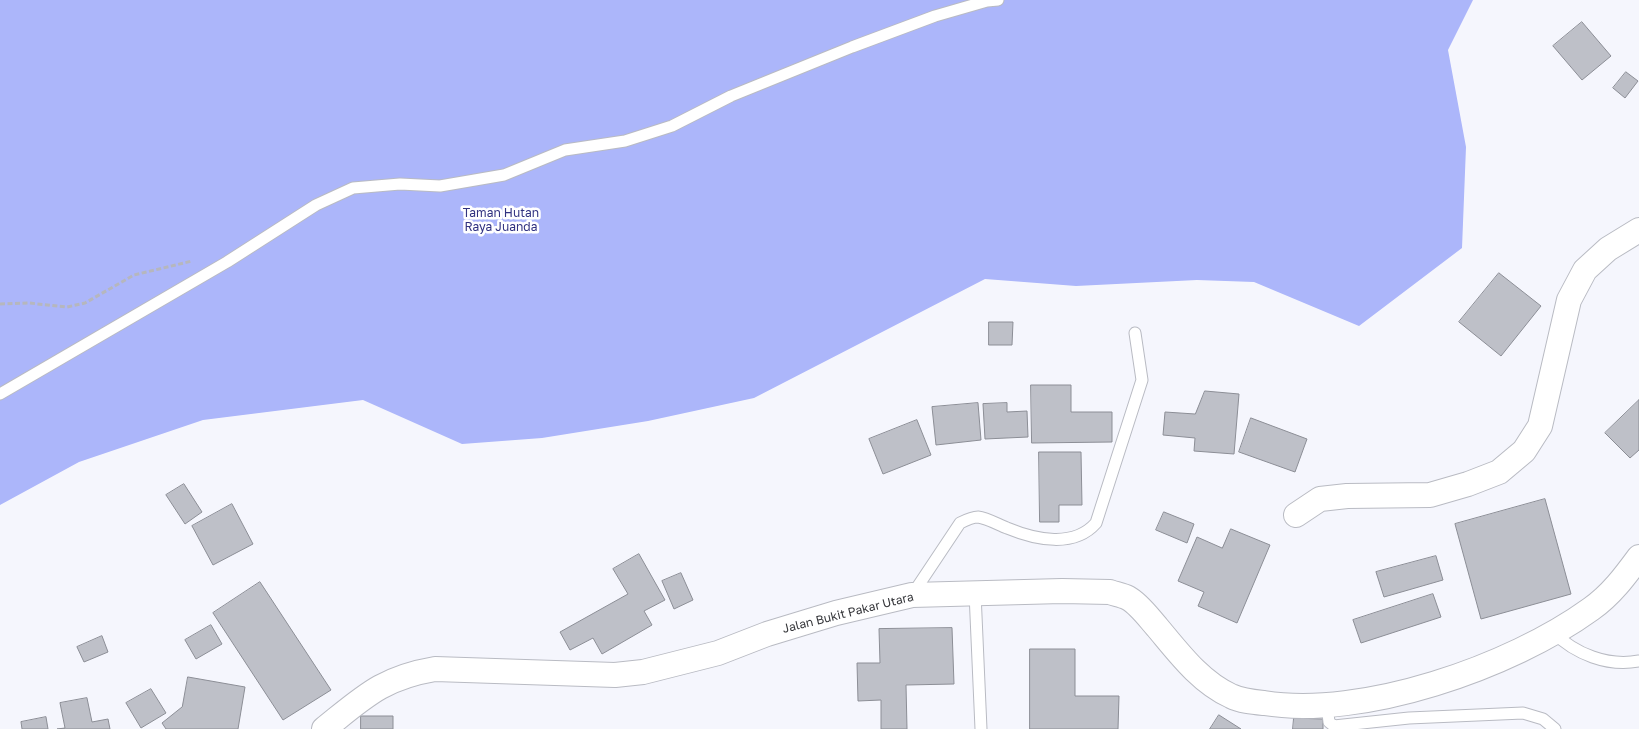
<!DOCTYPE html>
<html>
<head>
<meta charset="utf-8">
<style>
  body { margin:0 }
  canvas { display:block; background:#f5f6fd }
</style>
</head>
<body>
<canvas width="1639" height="729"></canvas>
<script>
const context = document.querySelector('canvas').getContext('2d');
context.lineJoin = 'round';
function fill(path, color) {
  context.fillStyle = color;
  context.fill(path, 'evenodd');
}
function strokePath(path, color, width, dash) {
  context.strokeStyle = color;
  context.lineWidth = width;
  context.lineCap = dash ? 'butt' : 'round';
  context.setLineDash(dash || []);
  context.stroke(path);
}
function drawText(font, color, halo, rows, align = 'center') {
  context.font = font + ' "Golos Text",sans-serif';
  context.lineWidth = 5;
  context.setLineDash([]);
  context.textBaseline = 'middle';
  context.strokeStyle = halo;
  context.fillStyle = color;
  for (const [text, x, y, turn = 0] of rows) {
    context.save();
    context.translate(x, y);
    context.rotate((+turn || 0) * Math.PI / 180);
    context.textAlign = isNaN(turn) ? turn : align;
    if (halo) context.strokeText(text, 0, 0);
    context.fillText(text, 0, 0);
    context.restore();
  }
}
fill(new Path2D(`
  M0,0H1473L1448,50L1466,147L1462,248L1359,326L1254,282L1197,280L1076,286L985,279L754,398L648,421L542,438L462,444L363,400L203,420L79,462L0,505Z`), '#acb6fa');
const building = new Path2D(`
  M1582,22L1611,56L1582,80L1553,46Z
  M1626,72L1638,81L1625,98L1613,88Z
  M1499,273L1541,306L1501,356L1459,322Z
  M989,322H1013L1012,345H989Z
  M1031,385H1071V412H1112V442L1032,443Z
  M1205,391L1239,394L1234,454L1194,451L1195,438L1163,435L1165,412L1195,414Z
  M1639,400V450L1630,458L1605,433Z
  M978,403L981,440L936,445L932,407Z
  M1007,403V412L1027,411L1028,437L985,439L983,404Z
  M1251,418L1307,439L1295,472L1239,452Z
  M917,420L931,455L883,474L869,439Z
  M1039,452H1081L1082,505H1059V522H1040Z
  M184,484L202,512L185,524L166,495Z
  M1545,499L1571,594L1481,619L1455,524Z
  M232,504L253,544L213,565L192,526Z
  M1164,512L1194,524L1187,543L1156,530Z
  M1231,529L1270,545L1237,623L1198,606L1204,592L1178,581L1197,537L1222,548Z
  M639,554L665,600L644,611L652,625L602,654L593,638L570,650L560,632L628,594L613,569Z
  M1436,556L1443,580L1384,597L1376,572Z
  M681,573L693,600L674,609L662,581Z
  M260,582L331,690L283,720L213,613Z
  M1433,594L1441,617L1361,643L1353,620Z
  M211,625L222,644L196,659L185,640Z
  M952,628L954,684L906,685L907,729H881V700L858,701L857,663H880L879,629Z
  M102,636L108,652L84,662L77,647Z
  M1030,649H1075V696H1119L1118,729H1030Z
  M188,677L245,687L238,729H166L162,723L182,707Z
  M151,689L166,713L141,728L126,703Z
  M87,698L92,722L108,719L110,729H57L65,728L60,703Z
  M1219,715L1241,729H1210Z
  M361,716H393V729H361Z
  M46,717L48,729H22L21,722Z
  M1294,718L1323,719V729H1293Z`);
fill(building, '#bec0c8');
strokePath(building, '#8c8e96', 1);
const service = new Path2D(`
  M0,394L227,262L316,205L353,188L400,184L440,186L504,175L565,150L625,141L672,126L731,96L852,47L935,16L987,1L998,0
  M975,593L981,729
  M912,595L960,523C966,520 972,517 978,517C987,518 999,525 1007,528C1036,540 1074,548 1096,523L1142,380L1135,333
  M1553,632C1575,654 1608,667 1639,661
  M1327,705L1329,722L1334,726L1409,718L1523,713L1543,719L1555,729`);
const minor = new Path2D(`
  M1296,515L1320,499L1347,496L1430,495L1468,484L1499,472L1524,451L1540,426L1569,300L1585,270L1608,249L1639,230
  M324,729C364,697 382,678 435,669L615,675L643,672L718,653L767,634L836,613L912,595L1062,591L1110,592C1115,594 1122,595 1128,598C1139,604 1149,618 1157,627C1178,652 1200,682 1231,696C1241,701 1253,702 1264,703C1362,719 1511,667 1591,609C1611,595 1625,576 1639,557`);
strokePath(service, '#b9bbc3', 13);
strokePath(minor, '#b9bbc3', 26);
strokePath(new Path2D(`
  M0,304L29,303L67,307L85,303L134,275L192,261`), '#b6b7bd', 3, [5, 2.5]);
strokePath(service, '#fff', 11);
strokePath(minor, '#fff', 24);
drawText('12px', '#313280', '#fff', [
  ["Taman Hutan",501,213],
  ["Raya Juanda",501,227]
]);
drawText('12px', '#343539', '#fff', [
  ["Jalan Bukit Pakar Utara",848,613,-14]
]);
</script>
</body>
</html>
